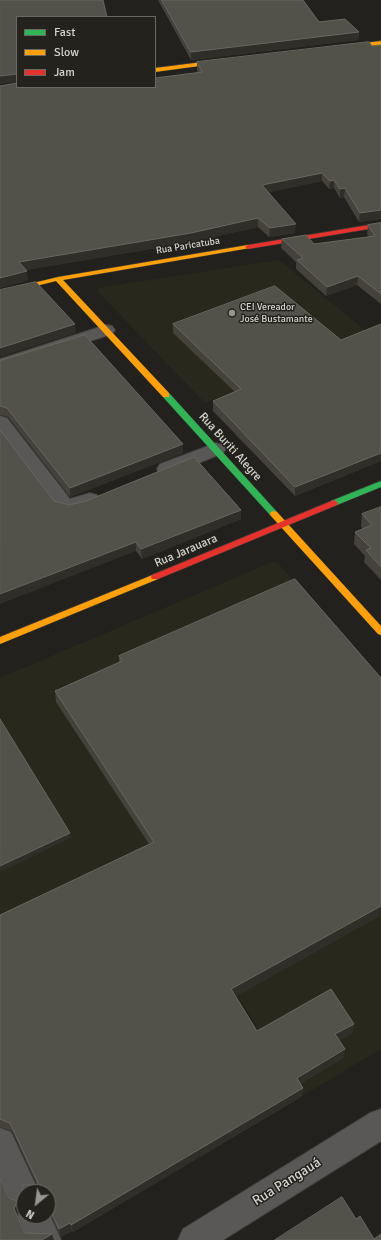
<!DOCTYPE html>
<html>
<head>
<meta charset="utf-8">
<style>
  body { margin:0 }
  #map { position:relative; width:381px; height:1240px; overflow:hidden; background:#22211d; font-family:Signika,sans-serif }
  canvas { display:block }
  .legend { position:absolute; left:16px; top:16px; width:140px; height:72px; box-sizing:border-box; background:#23221c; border:1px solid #6a6964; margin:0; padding:5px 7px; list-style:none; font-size:12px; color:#d4d4d0 }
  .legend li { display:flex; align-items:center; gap:8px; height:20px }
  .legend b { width:20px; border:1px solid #6a6964 }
  .north { position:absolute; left:16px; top:1184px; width:40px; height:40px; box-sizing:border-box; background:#23221c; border:1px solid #6a6964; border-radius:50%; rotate:209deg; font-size:11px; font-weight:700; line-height:16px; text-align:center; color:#d4d4d0 }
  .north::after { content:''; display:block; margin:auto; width:14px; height:18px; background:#969591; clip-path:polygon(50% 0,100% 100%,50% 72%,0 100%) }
</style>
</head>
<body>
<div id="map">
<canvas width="381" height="1240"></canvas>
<ul class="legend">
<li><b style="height:5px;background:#30b455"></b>Fast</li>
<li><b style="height:5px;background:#ff9f0a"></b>Slow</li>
<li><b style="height:5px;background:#e5322d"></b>Jam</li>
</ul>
<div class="north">N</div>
</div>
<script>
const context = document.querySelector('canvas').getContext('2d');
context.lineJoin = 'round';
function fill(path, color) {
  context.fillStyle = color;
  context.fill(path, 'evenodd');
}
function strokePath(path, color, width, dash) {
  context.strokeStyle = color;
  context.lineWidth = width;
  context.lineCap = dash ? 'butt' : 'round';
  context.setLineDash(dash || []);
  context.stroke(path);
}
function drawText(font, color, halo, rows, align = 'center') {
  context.font = font + ' Signika,sans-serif';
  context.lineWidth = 3;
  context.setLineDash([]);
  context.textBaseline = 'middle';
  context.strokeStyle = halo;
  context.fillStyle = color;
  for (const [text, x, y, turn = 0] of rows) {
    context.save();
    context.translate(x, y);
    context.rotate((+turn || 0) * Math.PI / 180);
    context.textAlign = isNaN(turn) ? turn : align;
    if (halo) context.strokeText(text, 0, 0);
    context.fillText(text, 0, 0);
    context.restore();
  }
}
fill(new Path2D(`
  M279,260L372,336L205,403L97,291L98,288L104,287Z
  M272,562L278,563L381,682V1049L301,1097L148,855L0,926V678Z`), '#29281c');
const street = new Path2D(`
  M106,325L112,326L115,330L112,334L0,370V359Z
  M0,416L7,418L70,499L90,493L97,495L100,500L97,505L70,513L56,509L0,435Z
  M216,443L223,445L226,449L223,453L167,476L160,474L157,469L160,464Z
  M381,1109V1141L223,1240H178L183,1229L370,1113Z
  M0,1128L11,1132L39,1192H24V1216H48V1211L61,1240H29L18,1216L21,1208L13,1205L0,1177Z`);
const fast = new Path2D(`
  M163,393H169L277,512L278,514L277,516H271L163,397Z
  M381,481V487L337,505L334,506L330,503L331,501Z`);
const slow = new Path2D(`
  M381,41V45L340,50L337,48L340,46Z
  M227,59L230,61L229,62L155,72V68Z
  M248,245L251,247L250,248L63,280L169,393V397H163L56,281L0,295V291L58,277Z
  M274,511L277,512L381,626V635L378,634L271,516L270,514L271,512Z
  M155,574L158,575L159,577L158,579L0,644V637Z`);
const jam = new Path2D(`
  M381,223V227L248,249L245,247L248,245Z
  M334,500L338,503L337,505L158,579H152L151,577L152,575Z`);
strokePath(street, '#3f3e3c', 2);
strokePath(fast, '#3f3e3c', 1);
strokePath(slow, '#3f3e3c', 1);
strokePath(jam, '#3f3e3c', 1);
fill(street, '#595856');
fill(fast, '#30b455');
fill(slow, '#ff9f0a');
fill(jam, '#e5322d');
fill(new Path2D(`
  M158,0H303L319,22L359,32L358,40L191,60Z
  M381,45V219L359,222L344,197L340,198L334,188L329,189L322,181L269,192L295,233L269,237L258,227L191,242L26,270L28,280L0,288V86L155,87L198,73L197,71V62Z
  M381,223V304L357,285L326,296L296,269V262L281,248L282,239L314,244L369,237L367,234L368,225Z
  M173,324L341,340L381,324V461L295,496L213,411V401L235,392L173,333Z
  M0,361L183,444V453L70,497L8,417L0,415Z
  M54,501L69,505L241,510V519L142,559L136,551Z
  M381,507V580L364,562L365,556L354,544L355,532L363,529L361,526L362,514Z
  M295,579L381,678V915L236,996L257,1031L331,989L354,1024L352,1033L339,1040L345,1049L343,1058L300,1084L303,1088L301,1097L73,1232L72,1231L61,1237L48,1210V1192H24V1210L23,1207V1185H37L12,1131L0,1127V915L149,844L56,702L55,691L119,663V656Z`), '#44423a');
fill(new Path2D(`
  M359,32L358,40L191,60V52Z
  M17,74V82L0,84V76Z
  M322,173V181L262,194V185Z
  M334,180V188L329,189L330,181Z
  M345,188L344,197L340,198V189Z
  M381,210V219L359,222L360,213Z
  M258,218V227L191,242L20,271L19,262Z
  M296,224L295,233L269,237L270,228Z
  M27,271L28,280L0,288V278Z
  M358,276L357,285L326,296L327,287Z
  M75,324L76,333L0,357V348Z
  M183,444V453L70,497V488Z
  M381,453V461L295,496V487Z
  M241,510V519L142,559L141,549Z
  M136,542V551L0,604V594Z
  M70,833L71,838L0,872V866Z
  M381,906V915L231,999V989Z
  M354,1024L352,1033L333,1043L335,1034Z
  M345,1049L343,1058L295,1087L297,1078Z
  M303,1088L301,1097L73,1232L71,1225Z
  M17,1201L19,1209L17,1217L14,1209Z
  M70,1223L72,1231L61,1237L59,1229Z
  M52,1234L54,1240H42Z`), '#302e28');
const building = new Path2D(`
  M0,0H103L107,17H17V74L0,76Z
  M162,0H303L319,22L345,19L359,32L191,52Z
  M369,42L372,46L381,45V210L360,213L345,188L340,189L334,180L330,181L322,173L262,185L296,224L270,228L258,218L191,233L19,262L27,271L0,278V86L17,83V87H155V78L202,72L197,62Z
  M381,223V294L358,276L327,287L297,260L303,258L282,239L306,235L314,244L375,236L368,225Z
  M36,282L75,324L0,348V290Z
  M275,286L341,340L381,324V453L295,487L213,401L241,389L173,324Z
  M85,335L183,444L70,488L7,408L0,406V361Z
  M0,430L54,501L69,505L86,501L194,457L241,510L141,549L136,542L0,594Z
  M381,507V567L366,550L371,548L355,532L372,525L362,514Z
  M295,579L381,678V906L231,989L257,1031L331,989L354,1024L335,1034L345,1049L297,1078L303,1088L71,1225L70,1223L59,1229L48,1205V1192H24V1207H23V1185H37L38,1183L10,1123L0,1119V915L154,842L55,691L122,661L119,656Z
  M0,719L70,833L0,866Z
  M0,1178L9,1198L17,1201L14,1209L25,1233L52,1234L42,1240H1L0,1238Z
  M342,1197L356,1219L360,1216L374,1239L381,1234V1240H275Z`);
fill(building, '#53524a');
strokePath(building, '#68665f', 1);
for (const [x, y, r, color] of [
  [232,313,4,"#969591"]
]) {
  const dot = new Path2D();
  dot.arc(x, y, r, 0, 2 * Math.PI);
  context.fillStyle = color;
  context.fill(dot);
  strokePath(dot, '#23221c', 1.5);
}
drawText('10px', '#d4d4d0', '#23221c', [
  ["Rua Paricatuba",188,246,-9]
]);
drawText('10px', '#d4d4d0', '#23221c', [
  ["CEI Vereador",240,307],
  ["José Bustamante",240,319]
], 'left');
drawText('12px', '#d4d4d0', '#23221c', [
  ["Rua Buriti Alegre",230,447,48],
  ["Rua Jarauara",186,551,-23]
]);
drawText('14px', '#d4d4d0', '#23221c', [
  ["Rua Pangauá",287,1182,-32]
]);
</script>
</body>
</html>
